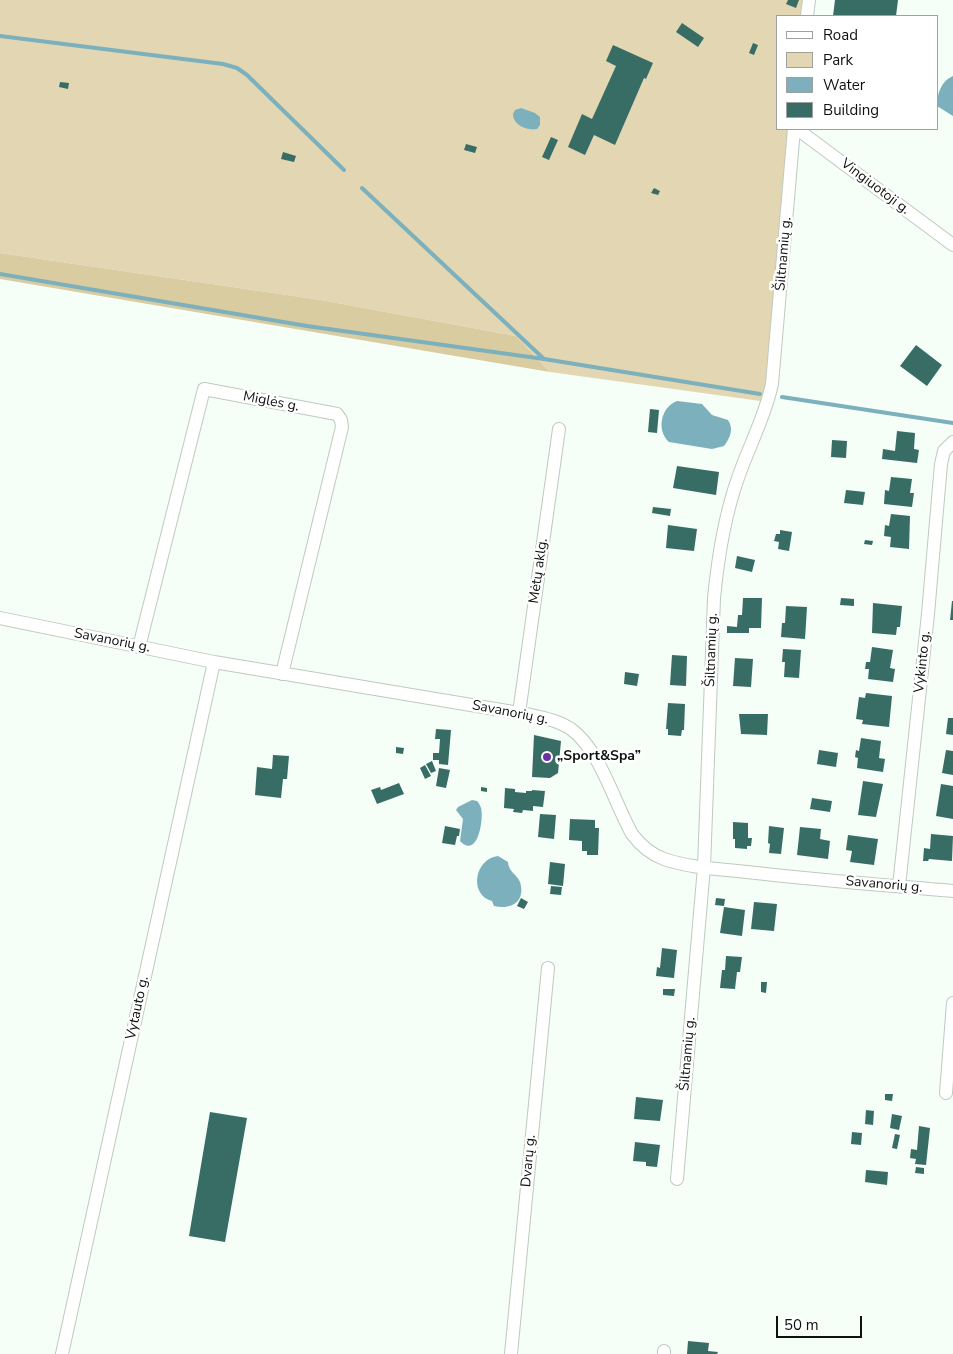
<!DOCTYPE html>
<html>
<head>
<meta charset="utf-8">
<style>
  body { margin:0 }
  #map { position:relative; width:953px; height:1354px; overflow:hidden; background:#f5fef7; font-family:"Nunito Sans",sans-serif }
  canvas { display:block }
  .legend { position:absolute; left:776px; top:15px; width:162px; height:115px; box-sizing:border-box; background:#fff; border:1px solid #9fa09f; margin:0; padding:6px 9px; list-style:none; font-size:15px; color:#0e120f }
  .legend li { display:flex; align-items:center; gap:10px; height:25px }
  .legend b { width:25px; border:1px solid #9fa09f }
  .scale { position:absolute; left:776px; top:1316px; width:86px; height:22px; box-sizing:border-box; border:2px solid #0e120f; border-top:0; padding-left:6px; font-size:15px; line-height:18px; white-space:nowrap; color:#0e120f; -webkit-text-stroke:4px #fff; paint-order:stroke }
</style>
</head>
<body>
<div id="map">
<canvas width="953" height="1354"></canvas>
<ul class="legend">
<li><b style="height:6px;background:#fff"></b>Road</li>
<li><b style="height:14px;background:#e2d7b2"></b>Park</li>
<li><b style="height:14px;background:#7bb0bc"></b>Water</li>
<li><b style="height:14px;background:#386d66"></b>Building</li>
</ul>
<div class="scale">50 m</div>
</div>
<script>
const context = document.querySelector('canvas').getContext('2d');
context.lineJoin = 'round';
function fill(path, color) {
  context.fillStyle = color;
  context.fill(path, 'evenodd');
}
function strokePath(path, color, width, dash) {
  context.strokeStyle = color;
  context.lineWidth = width;
  context.lineCap = dash ? 'butt' : 'round';
  context.setLineDash(dash || []);
  context.stroke(path);
}
function drawText(font, color, halo, rows, align = 'center') {
  context.font = font + ' "Nunito Sans",sans-serif';
  context.lineWidth = 5;
  context.setLineDash([]);
  context.textBaseline = 'middle';
  context.strokeStyle = halo;
  context.fillStyle = color;
  for (const [text, x, y, turn = 0] of rows) {
    context.save();
    context.translate(x, y);
    context.rotate((+turn || 0) * Math.PI / 180);
    context.textAlign = isNaN(turn) ? turn : align;
    if (halo) context.strokeText(text, 0, 0);
    context.fillText(text, 0, 0);
    context.restore();
  }
}
fill(new Path2D(`
  M0,0H809L807,16H777V129H794L768,402L550,372L516,336L321,300L0,253Z`), '#e2d7b2');
fill(new Path2D(`
  M0,253L321,300L516,336L550,372L0,279Z`), '#d9cca1');
fill(new Path2D(`
  M953,76V116L937,106C937,94 941,81 953,76Z
  M521,108L535,113L540,117V125L537,129C527,131 513,125 513,114L515,110Z
  M677,401L702,404L712,415L728,420C734,429 730,438 724,446L712,449L669,442C656,430 661,407 677,401Z
  M472,800L477,801C479,803 480,805 481,808C484,818 478,860 460,841L463,819L456,810L458,807Z
  M498,856L508,862C509,873 516,873 520,882C526,902 511,910 494,906L492,901C469,895 474,859 498,856Z`), '#7bb0bc');
strokePath(new Path2D(`
  M0,36L223,64L237,68L247,75L344,170
  M362,188L544,359L760,394
  M0,274L307,326L544,359
  M782,397L953,423`), '#7bb0bc', 4);
fill(new Path2D(`
  M788,0H799L796,8L786,4Z
  M835,0H898L896,16H833Z
  M682,23L704,38L698,47L676,32Z
  M753,43L758,45L754,55L749,53Z
  M613,45L653,63L646,79L644,78L615,145L594,135L585,155L568,147L582,114L592,119L616,66L606,61Z
  M60,82L69,83L68,89L59,87Z
  M551,137L558,140L549,160L542,157Z
  M466,144L477,147L475,153L464,150Z
  M283,152L296,156L294,162L281,159Z
  M654,188L660,191L658,195L651,193Z
  M916,345L942,365L927,386L900,366Z
  M650,409L659,410L657,433L648,432Z
  M897,431L915,433L914,449L919,450L917,463L882,459L883,449L895,451Z
  M832,440L847,441L846,458L831,457Z
  M677,466L719,472L716,495L673,488Z
  M891,477L912,479L910,493H914L912,507L884,504L885,490L889,491Z
  M846,490L865,492L863,505L844,503Z
  M653,507L671,509L670,516L652,513Z
  M891,514L910,516L909,549L890,547L891,537L884,536L885,525L889,526Z
  M668,525L697,529L694,551L666,548Z
  M780,530L792,532L789,551L778,549L779,542L774,541L776,534H780Z
  M865,540L873,541L872,545L864,544Z
  M737,556L755,560L752,572L735,568Z
  M743,598H762L761,628H749V633H727V626L737,627L738,615H742Z
  M841,598L854,599V606L840,605Z
  M952,601H953V620H950Z
  M873,603L902,606L900,627H897L896,635L872,633Z
  M786,606L807,607L805,639L781,637L782,623H785Z
  M872,647L893,650L890,668L895,669L893,682L868,679L869,669H865L866,662H870Z
  M783,649L801,650L799,678L784,677L785,662H782Z
  M672,655L687,656L686,686L670,685Z
  M735,658L753,659L751,687L733,686Z
  M625,672L639,674L637,686L624,684Z
  M866,693L892,696L889,727L862,724L863,720L856,719L859,697L865,698Z
  M668,703L685,704L684,730H682L681,736L668,735V729H666Z
  M739,714H768L767,735L741,734Z
  M948,718H953V735L946,734Z
  M436,729L451,730L448,765L439,764V760H433V753H439L440,739H435Z
  M534,735L561,741L558,773L550,778L532,777Z
  M861,738L881,741L879,758L885,759L883,772L857,768L858,758L855,757L856,750L859,751Z
  M396,747L404,748L403,754L396,753Z
  M819,750L838,753L836,767L817,764Z
  M946,750L953,751V775L942,773Z
  M273,755L289,756L287,779H283L281,798L255,795L257,767L272,769Z
  M432,761L436,771L431,773L426,764Z
  M425,765L431,776L425,779L420,768Z
  M439,768L450,770L446,788L436,786Z
  M863,781L883,784L876,817L858,815Z
  M399,783L404,794L377,804L371,790L380,787L381,790Z
  M941,784L953,786V819L936,816Z
  M481,787L487,788V792L481,791Z
  M505,788L515,789V792L526,793V791H532V790L545,791L543,807L533,806V811L523,810L522,813L513,812L514,809L504,808Z
  M812,798L832,801L830,812L810,809Z
  M540,814L556,815L554,839L538,837Z
  M570,819L595,820V828H599L598,855H587V851H582V841L569,840Z
  M733,822L748,823V838H752L751,846H747V849L735,848V839H733Z
  M445,826L460,829L459,836H457L455,845L442,843Z
  M769,826L784,828L781,854L769,853L770,844L768,843Z
  M800,827L821,829L820,839L830,841L828,859L797,855Z
  M931,834L953,836L952,861L929,859L928,861H923L924,848L930,849Z
  M848,835L878,839L874,865L850,862L852,851L846,850Z
  M550,862L565,864L563,886L548,884Z
  M551,886L562,887L561,895L550,894Z
  M521,898L528,902L524,909L517,906Z
  M716,898L725,899L724,906L715,905Z
  M754,902L777,904L774,931L751,929Z
  M724,907L745,910L742,936L720,933Z
  M662,948L677,950L674,978L656,976L657,967L660,968Z
  M726,956L742,957L740,972H737L735,989L720,988L722,970H725Z
  M761,982H767L766,993L761,992Z
  M663,989H675L674,996L663,995Z
  M885,1094H893L892,1101L885,1100Z
  M636,1097L663,1100L660,1121L634,1119Z
  M866,1110L874,1111L873,1125L865,1124Z
  M210,1112L247,1118L225,1242L189,1236Z
  M892,1114L902,1116L899,1130L890,1128Z
  M919,1126L930,1128L926,1165L915,1164L916,1159L910,1158L911,1149L917,1150Z
  M852,1132L862,1133L861,1145L851,1144Z
  M895,1134L900,1135L897,1149L892,1148Z
  M635,1142L660,1145L657,1167L646,1166V1162L633,1161Z
  M916,1167L924,1168V1174L915,1173Z
  M866,1170L888,1172L887,1185L865,1182Z
  M688,1341L709,1343L708,1351L718,1352L717,1354H687Z`), '#386d66');
const minor = new Path2D(`
  M807,16L809,0
  M797,129L953,245
  M0,618L214,662L531,715C545,718 559,721 571,729C600,750 614,802 632,834C641,846 650,854 664,859C690,868 720,869 747,872C816,880 884,885 953,891
  M139,647L204,389L337,414L341,420L342,427L282,674
  M519,713L559,429
  M899,886L928,614L941,464L944,451L953,442
  M946,1093L953,1003
  M677,1179L704,867L714,598C718,557 724,517 738,478C749,446 765,417 772,384L794,129
  M62,1354L214,662
  M511,1354L548,968
  M664,1354V1351`);
strokePath(minor, '#becac1', 14);
strokePath(minor, '#fff', 12);
for (const [x, y, r, color] of [
  [547,757,5,"#6f30a6"]
]) {
  const dot = new Path2D();
  dot.arc(x, y, r, 0, 2 * Math.PI);
  context.fillStyle = color;
  context.fill(dot);
  strokePath(dot, '#fff', 2);
}
drawText('14px', '#0e120f', '#fff', [
  ["Vingiuotoji g.",875,187,37],
  ["Šiltnamių g.",784,254,-85],
  ["Miglės g.",271,402,11],
  ["Mėtų aklg.",539,571,-82],
  ["Savanorių g.",112,641,11],
  ["Šiltnamių g.",712,650,-88],
  ["Vykinto g.",923,662,-84],
  ["Savanorių g.",510,713,11],
  ["Savanorių g.",884,885,5],
  ["Vytauto g.",138,1008,-78],
  ["Šiltnamių g.",688,1054,-85],
  ["Dvarų g.",529,1161,-85]
]);
drawText('bold 14px', '#0e120f', '#fff', [
  ["„Sport&Spa”",557,757]
], 'left');
</script>
</body>
</html>
